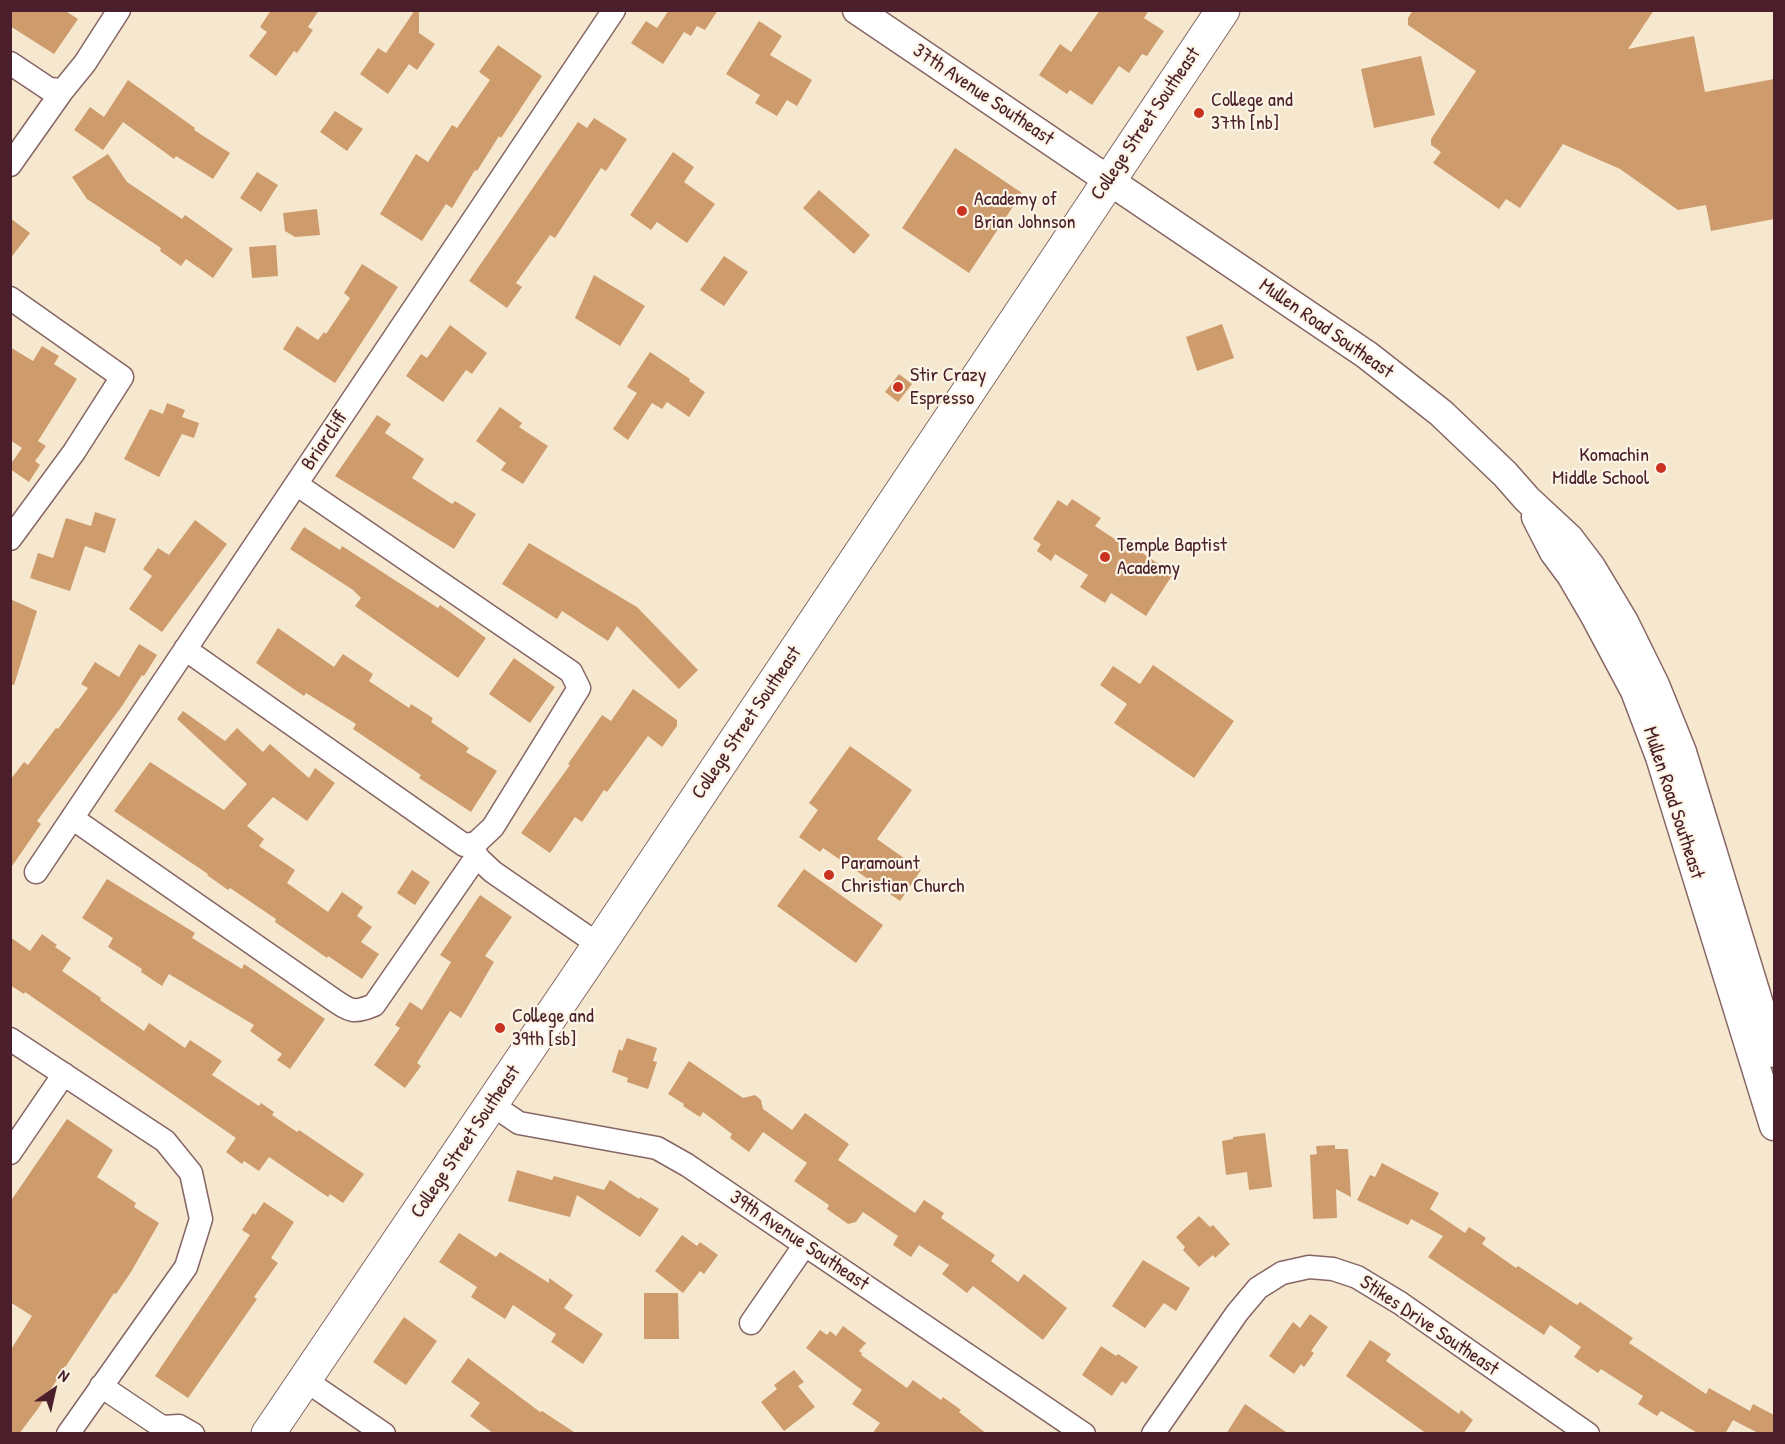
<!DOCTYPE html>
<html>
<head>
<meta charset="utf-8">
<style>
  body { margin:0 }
  #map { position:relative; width:1785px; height:1444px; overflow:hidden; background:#f6e8cf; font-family:"Patrick Hand",sans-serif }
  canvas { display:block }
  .frame { position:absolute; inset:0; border:12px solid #4a1f2b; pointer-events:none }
  .north { position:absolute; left:24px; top:1360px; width:60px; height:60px; -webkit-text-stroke:4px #fcf5e5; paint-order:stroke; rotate:34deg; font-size:16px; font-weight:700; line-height:24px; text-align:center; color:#4a1f2b }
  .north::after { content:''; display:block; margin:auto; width:21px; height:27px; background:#4a1f2b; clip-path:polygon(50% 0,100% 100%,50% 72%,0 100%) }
</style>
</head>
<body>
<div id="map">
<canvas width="1785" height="1444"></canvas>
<div class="frame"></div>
<div class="north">N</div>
</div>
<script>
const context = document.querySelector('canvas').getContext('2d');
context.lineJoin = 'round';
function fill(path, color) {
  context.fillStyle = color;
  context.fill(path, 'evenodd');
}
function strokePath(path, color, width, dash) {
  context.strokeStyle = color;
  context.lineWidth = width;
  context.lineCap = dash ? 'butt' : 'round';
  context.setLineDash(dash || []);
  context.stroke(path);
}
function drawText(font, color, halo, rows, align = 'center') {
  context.font = font + ' "Patrick Hand",sans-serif';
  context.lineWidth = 4.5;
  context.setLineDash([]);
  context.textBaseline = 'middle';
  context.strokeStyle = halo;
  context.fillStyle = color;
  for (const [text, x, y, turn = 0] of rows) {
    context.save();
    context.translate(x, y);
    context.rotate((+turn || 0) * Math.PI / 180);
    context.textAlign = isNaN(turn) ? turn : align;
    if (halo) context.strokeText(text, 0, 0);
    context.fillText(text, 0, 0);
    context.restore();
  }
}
fill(new Path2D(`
  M10,10H64L78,19L54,54L10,26Z
  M271,10H319L308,27L313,30L297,53L294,51L276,76L249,56L267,32L260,27Z
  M415,10H419V33L435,44L417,70L409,64L388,94L360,74L378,48L386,53Z
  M669,10H718L705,30L697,26L691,36L684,32L663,64L631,43L646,21L657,28Z
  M1100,10H1149L1144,18L1164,31L1147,56L1142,54L1129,73L1119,66L1092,105L1070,90L1067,94L1039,75L1060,44L1071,52Z
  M1413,10H1654L1628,49L1694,36L1705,92L1774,79V219L1711,231L1706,205L1678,210L1620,169L1563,144L1520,208L1506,199L1499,209L1433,163L1441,152L1431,145V139L1476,71L1408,25V18Z
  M759,21L782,36L770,55L812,80L797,106L787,100L777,116L755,103L760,95L726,74Z
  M498,45L542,76L501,138L499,136L477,171L475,170L452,208L446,204L422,241L380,214L416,154L428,162L452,125L457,128L490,80L479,72Z
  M1421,56L1435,115L1374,128L1361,69Z
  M128,80L195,128L194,130L230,153L213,179L176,156L174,159L123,122L103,150L74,130L90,107L104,117Z
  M335,111L363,129L347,151L320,132Z
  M594,118L627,139L606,171L601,168L555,238L550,235L516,283L522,287L507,308L469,281L578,122L587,128Z
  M955,148L1022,193L969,273L902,228Z
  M673,152L694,167L684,182L715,204L687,243L657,222L651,230L630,215Z
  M108,154L127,182L182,219L185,215L233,249L213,278L186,259L181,266L160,251L161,248L87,199L72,177Z
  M257,172L278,185L261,212L240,198Z
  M819,190L870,235L854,254L803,208Z
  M317,209L320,235L295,237L285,231L283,213Z
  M10,218L30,233L10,259Z
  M276,245L278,276L252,278L249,247Z
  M724,256L748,272L724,306L700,290Z
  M362,264L398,287L335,383L283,349L297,326L318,340L324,332L326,334L350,298L344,293Z
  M594,275L645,306L620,346L575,318Z
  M1222,324L1234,358L1197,371L1186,337Z
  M450,325L487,353L472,374L466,370L443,402L406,376L421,354L427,358Z
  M42,346L59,356L54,364L77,379L38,441L46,446L35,461L40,465L29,482L10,469V465L22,448L10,440V347L33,361Z
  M650,352L690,379L689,381L705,392L689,417L667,402L662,409L652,403L628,440L613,429L637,393L627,387Z
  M899,374L912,384L898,402L885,392Z
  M167,403L185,410L182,417L199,423L194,438L182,434L159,477L124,459L150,409L163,414Z
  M500,407L522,423L519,427L548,446L523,484L501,470L506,463L476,441Z
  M377,415L391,424L385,433L424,459L412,478L452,504L455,501L476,514L454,549L335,476Z
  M1072,499L1101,518L1095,526L1136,553L1138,550L1173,574L1146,616L1111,593L1105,603L1080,587L1088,575L1055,554L1051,561L1037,551L1041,544L1033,539L1058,500L1067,506Z
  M95,512L116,519L105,553L85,546L70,591L30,578L38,553L53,558L66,518L91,526Z
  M195,520L227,544L162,632L129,609L152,576L143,569L158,548L169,555Z
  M304,527L340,550L342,546L438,608L440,605L486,638L458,678L355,606L361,598L353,590L290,549Z
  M529,543L637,607L698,670L679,689L617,626L608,641L562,611L557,619L502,584Z
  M10,599L37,611L14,685L10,684Z
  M278,628L334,667L343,654L373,674L369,681L409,708L411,704L433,718L431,722L469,748L466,752L497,771L471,812L419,778L421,775L353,729L356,724L306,693L304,696L256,663Z
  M139,644L157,655L144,676L142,675L122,706L37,821L41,824L10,869V780L24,762L28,765L56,728L58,729L88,688L81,684L95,662L119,677Z
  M514,658L555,687L530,723L489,694Z
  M1153,665L1234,721L1194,778L1114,723L1127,704L1100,685L1113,666L1140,684Z
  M633,689L677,720V726L662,747L648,736L607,792L604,790L582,822L575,817L550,853L521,833L570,765L568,764L602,715L611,721Z
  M183,711L225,741L237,728L263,752L270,744L309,778L315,768L335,783L307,821L273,797L247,826L264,839L259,846L295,870L287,883L328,912L342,892L363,907L357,916L372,927L361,942L379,954L362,979L328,956L327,958L275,922L276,919L230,888L228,890L207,875L208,874L114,811L150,762L224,810L247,784L177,719Z
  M850,746L912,790L877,839L921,870L900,901L823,848L820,852L799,837L818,810L809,803Z
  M804,869L883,925L856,963L777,906Z
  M412,870L430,882L415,905L397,893Z
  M107,879L195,933L192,938L242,969L244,964L325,1019L290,1069L277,1060L282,1054L250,1031L254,1025L169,974L162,986L141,972L142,969L108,947L113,938L82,918Z
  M480,895L512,917L485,956L494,962L461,1018L450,1011L417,1063L421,1066L405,1088L374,1065L400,1028L395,1025L410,1002L422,1010L451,962L440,955Z
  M42,934L57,945L55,947L71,958L62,971L101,998L100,1000L144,1031L149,1023L185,1048L190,1040L222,1061L212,1075L259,1106L261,1103L274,1112L272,1115L297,1132L299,1130L364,1174L343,1203L330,1194L328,1197L269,1157L259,1171L244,1161L242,1164L226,1152L236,1138L25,992L24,994L10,985V937L30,951Z
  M627,1038L657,1048L653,1061L657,1062L648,1089L627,1082L628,1078L612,1072L619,1049L622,1051Z
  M689,1061L743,1098L755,1095L761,1100L763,1109L792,1130L805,1113L849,1144L838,1160L915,1213L924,1200L944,1213L941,1218L995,1255L991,1261L1018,1282L1024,1274L1067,1308L1043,1340L973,1286L967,1293L942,1274L949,1265L919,1245L911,1257L893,1245L898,1236L863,1212L856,1222L848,1224L827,1209L829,1205L794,1181L807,1163L763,1132L749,1152L730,1138L732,1134L703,1112L700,1117L683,1106L684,1104L668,1094Z
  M67,1119L113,1150L97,1177L136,1203L134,1207L159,1223L131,1272L116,1294L114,1293L37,1410L19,1434H10V1351L32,1316L10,1302V1202Z
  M1265,1133L1272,1187L1249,1190L1247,1172L1226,1175L1222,1141L1233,1139V1137Z
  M1335,1145V1149H1348L1351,1197L1336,1189L1337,1218L1313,1219L1310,1155L1317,1154L1316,1146Z
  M1382,1163L1439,1193L1430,1209L1465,1233L1469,1227L1486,1238L1482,1244L1516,1268L1518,1266L1577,1305L1580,1302L1633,1338L1629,1343L1706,1394L1709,1388L1750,1411L1753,1404L1774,1415V1434H1760L1733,1420L1725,1434H1699L1661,1411L1657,1416L1638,1404L1643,1396L1601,1369L1598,1373L1574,1357L1581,1347L1550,1325L1544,1335L1428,1257L1443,1236L1411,1219L1408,1225L1357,1200L1370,1175L1375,1177Z
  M517,1170L552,1180L554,1176L604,1190L610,1180L639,1199L640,1197L659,1209L640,1237L577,1195L570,1217L508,1201Z
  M264,1202L294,1222L271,1258L278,1263L254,1297L257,1299L188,1398L155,1376L250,1235L242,1230L253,1213L255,1215Z
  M1199,1216L1210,1227L1213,1225L1230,1244L1215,1258L1213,1255L1199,1267L1183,1250L1185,1247L1176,1237Z
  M459,1233L496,1257L500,1252L549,1283V1278L573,1295L564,1308L603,1334L583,1364L551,1342L556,1334L513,1305L505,1319L471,1297L477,1287L439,1262Z
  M682,1235L697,1246L700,1242L718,1255L704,1274L700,1271L683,1293L655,1271Z
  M1143,1260L1190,1288L1176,1311L1164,1303L1145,1328L1112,1306Z
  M644,1293H678L679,1339H644Z
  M1310,1314L1328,1327L1311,1351L1314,1353L1304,1367L1301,1364L1294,1374L1269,1356L1293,1322L1300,1328Z
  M404,1317L437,1341L406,1385L373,1362Z
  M843,1326L866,1343L859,1351L862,1353L861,1355L907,1388L913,1380L941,1400L943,1397L961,1410L959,1412L987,1434H872L880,1423L852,1404L862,1390L806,1348L820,1330L827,1335L830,1331L836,1336Z
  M1370,1340L1391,1354L1386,1361L1459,1414L1461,1410L1473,1420L1463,1434H1427L1346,1376Z
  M1101,1346L1116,1356L1118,1354L1138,1367L1126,1384L1122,1381L1112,1396L1082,1375Z
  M468,1358L540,1412L542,1411L577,1434H494L470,1416L480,1403L451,1382Z
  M794,1370L804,1382L798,1386L815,1407L784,1431L761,1402L777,1389L774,1385Z
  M1245,1404L1289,1434H1226Z`), '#ce9b6c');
const minor = new Path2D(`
  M10,63L49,89L63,90L85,63L119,10
  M10,165L63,90
  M10,298L122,377L74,452L10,539
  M185,649L464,845L475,844L493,827L579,688L571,672L296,484
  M72,818L331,998C350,1011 353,1014 374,1005L477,856
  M470,844L479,859L493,872L599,945
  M36,872L614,10
  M10,1039L165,1141L191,1173L201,1219L186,1267L68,1434
  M491,1104L519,1123L530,1125L657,1148L687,1165L1084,1434
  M10,1153L64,1074
  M751,1323L804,1246
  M305,1380L384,1434
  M101,1386L162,1427L165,1434
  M162,1427L179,1426L193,1434
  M1153,1434L1237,1313L1258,1288L1282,1273L1309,1267L1333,1269L1357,1277L1400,1303L1588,1434`);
const tertiary = new Path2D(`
  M857,10L1367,355L1441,413L1505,474L1527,499L1569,538L1591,567L1624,622L1655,685L1682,752L1774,1053
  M1536,517L1554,552L1571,575L1595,616L1635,691L1660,757L1774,1126`);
const primary = new Path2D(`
  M268,1434L599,945L1223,10`);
strokePath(minor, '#866564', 25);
strokePath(tertiary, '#866564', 31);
strokePath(primary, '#866564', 35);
strokePath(minor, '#fff', 22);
strokePath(tertiary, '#fff', 28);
strokePath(primary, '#fff', 33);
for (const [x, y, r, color] of [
  [1199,113,6,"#c8321e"],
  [962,211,6,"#c8321e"],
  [898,387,6,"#c8321e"],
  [1661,468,6,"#c8321e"],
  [1105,557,6,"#c8321e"],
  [829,875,6,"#c8321e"],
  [500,1028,6,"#c8321e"]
]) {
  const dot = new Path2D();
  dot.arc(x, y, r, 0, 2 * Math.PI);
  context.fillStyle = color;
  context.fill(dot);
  strokePath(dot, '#fcf5e5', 2);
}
drawText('20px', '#4a1f2b', '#fcf5e5', [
  ["37th Avenue Southeast",983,95,34],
  ["College Street Southeast",1146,124,-56],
  ["Mullen Road Southeast",1326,329,35],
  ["Briarcliff",325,441,-56],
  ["College Street Southeast",747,723,-56],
  ["Mullen Road Southeast",1673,803,72],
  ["College Street Southeast",466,1142,-56],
  ["39th Avenue Southeast",799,1241,34],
  ["Stikes Drive Southeast",1429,1326,34]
]);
drawText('20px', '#4a1f2b', '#fcf5e5', [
  ["College and",1211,101],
  ["37th [nb]",1211,124],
  ["Academy of",974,200],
  ["Brian Johnson",974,223],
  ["Stir Crazy",910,376],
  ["Espresso",910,399],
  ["Komachin",1649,456,"right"],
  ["Middle School",1649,479,"right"],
  ["Temple Baptist",1117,546],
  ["Academy",1117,569],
  ["Paramount",841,864],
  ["Christian Church",841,887],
  ["College and",512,1017],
  ["39th [sb]",512,1040]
], 'left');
</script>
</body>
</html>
